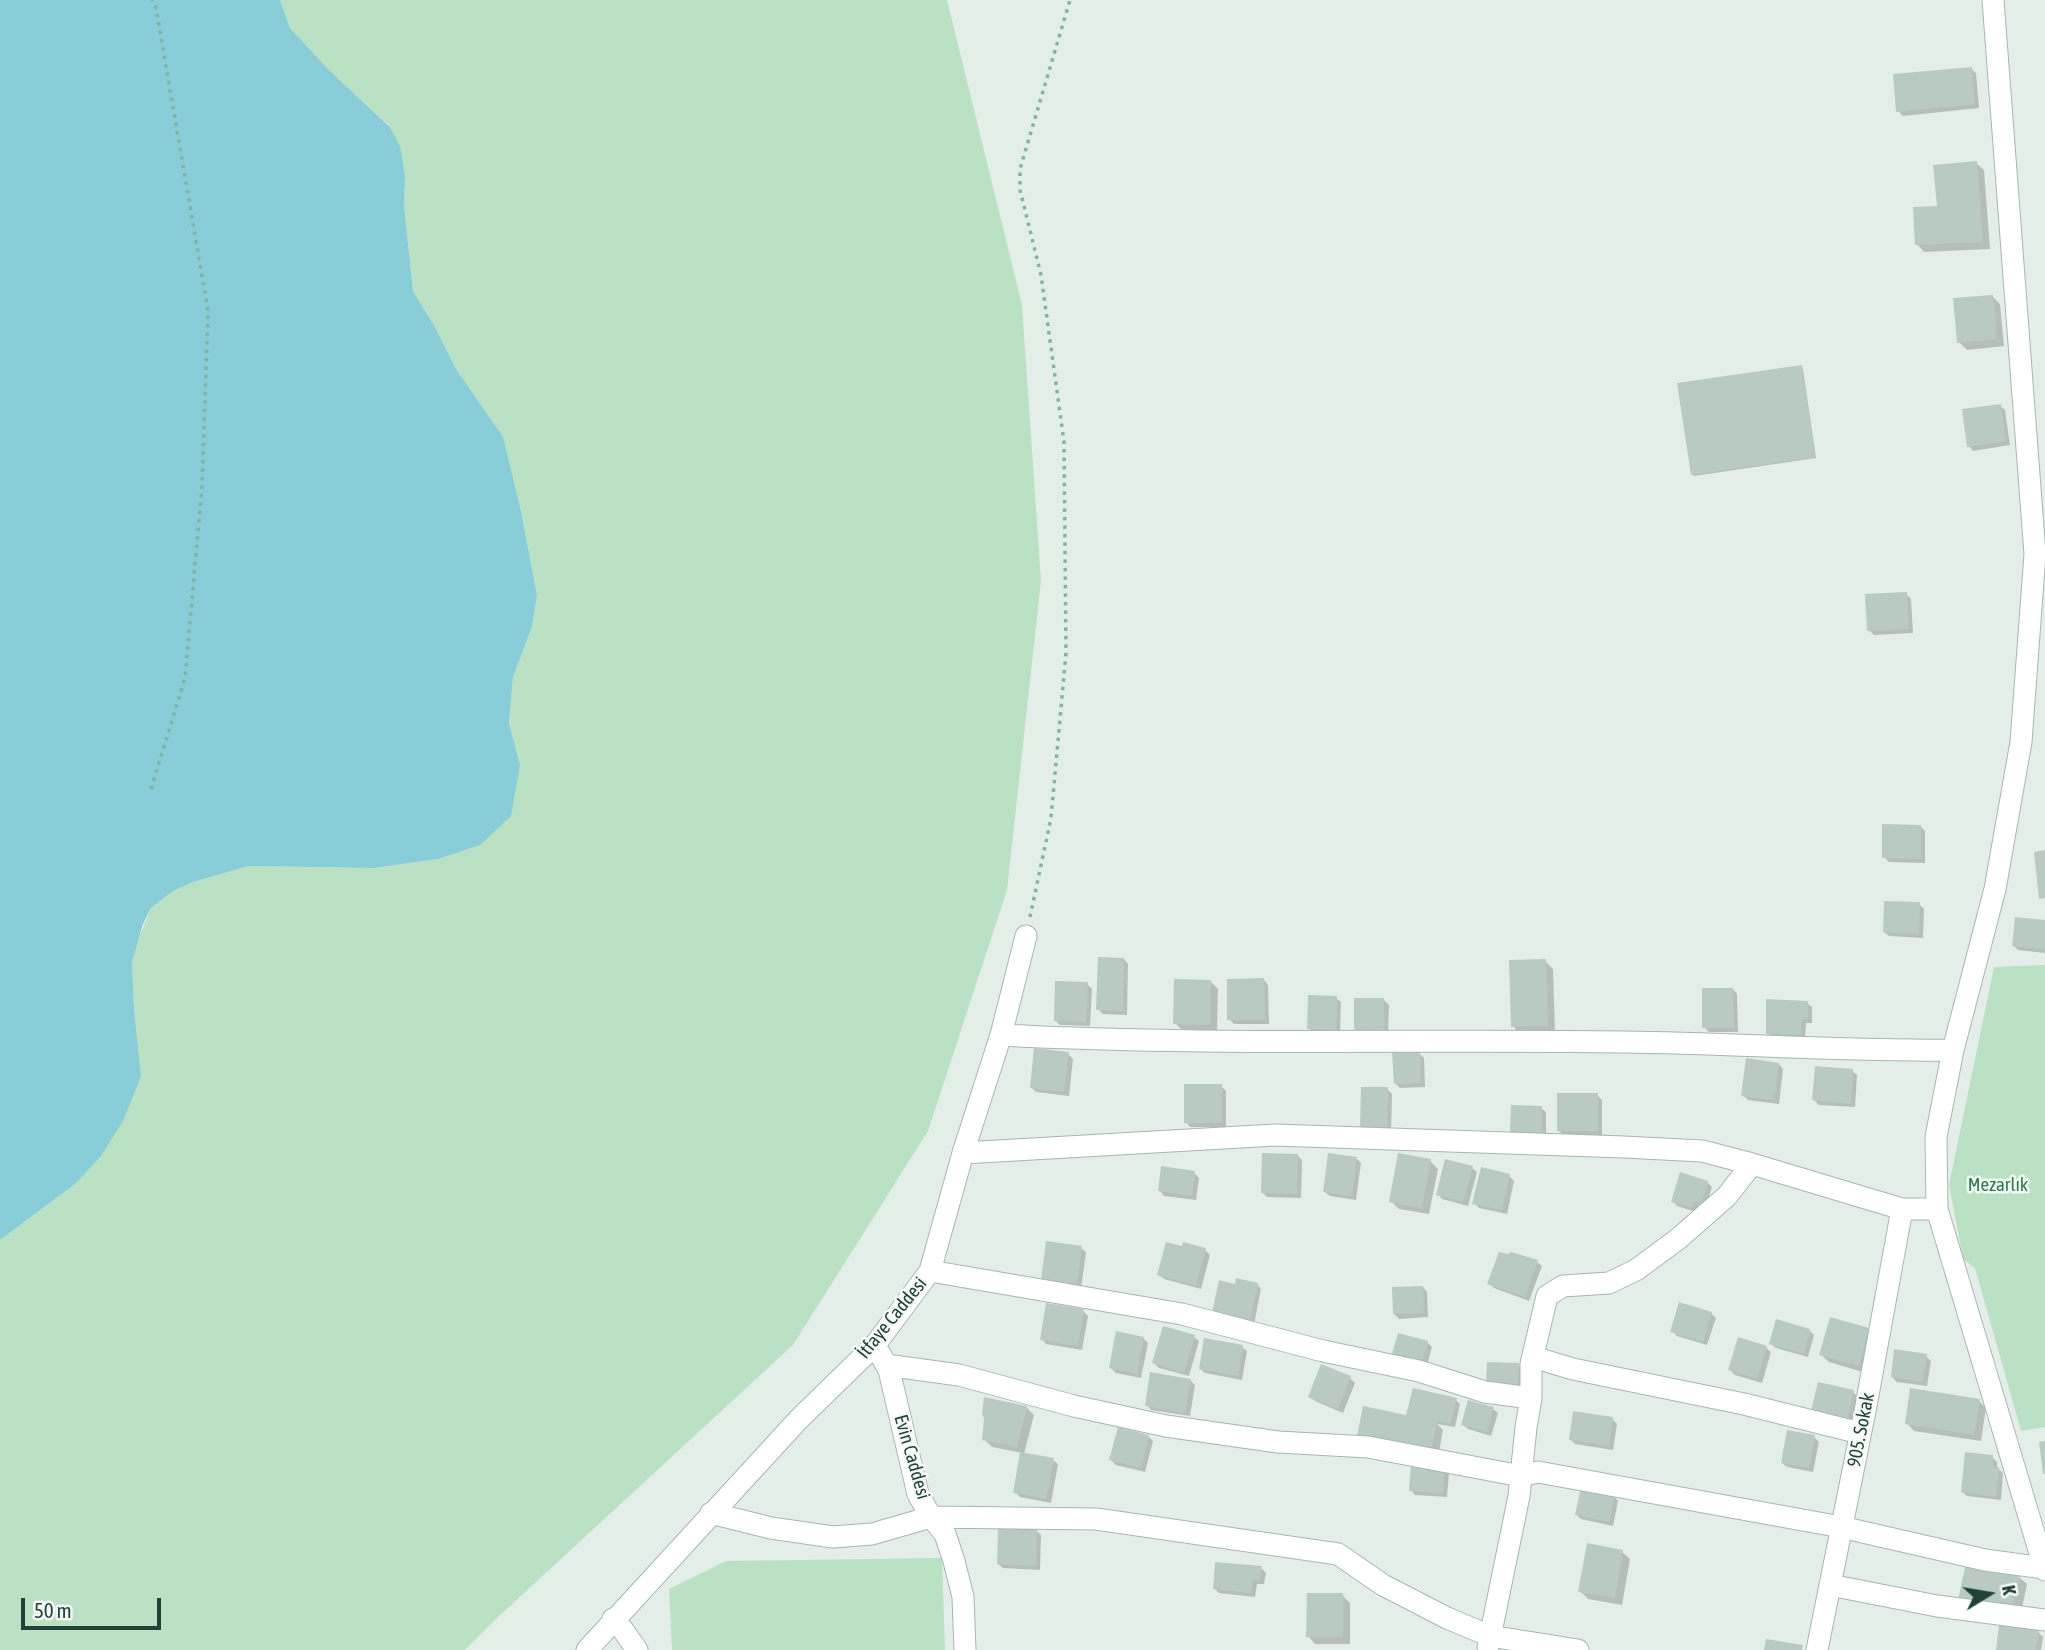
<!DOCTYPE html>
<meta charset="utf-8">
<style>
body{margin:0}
#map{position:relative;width:2045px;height:1650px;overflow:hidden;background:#e4eee9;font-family:"Asap Condensed",sans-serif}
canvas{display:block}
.north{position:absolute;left:1954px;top:1559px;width:70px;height:70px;-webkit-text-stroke:5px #f5faf7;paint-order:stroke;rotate:79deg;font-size:19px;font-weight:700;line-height:28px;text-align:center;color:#214238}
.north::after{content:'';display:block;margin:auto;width:24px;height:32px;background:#214238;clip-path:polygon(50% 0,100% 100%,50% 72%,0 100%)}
.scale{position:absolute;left:21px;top:1598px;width:140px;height:32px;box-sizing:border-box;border:4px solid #214238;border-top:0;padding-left:9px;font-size:21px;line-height:24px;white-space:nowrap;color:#214238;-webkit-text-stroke:5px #f5faf7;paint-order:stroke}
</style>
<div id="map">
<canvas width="2045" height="1650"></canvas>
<div class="north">K</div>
<div class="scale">50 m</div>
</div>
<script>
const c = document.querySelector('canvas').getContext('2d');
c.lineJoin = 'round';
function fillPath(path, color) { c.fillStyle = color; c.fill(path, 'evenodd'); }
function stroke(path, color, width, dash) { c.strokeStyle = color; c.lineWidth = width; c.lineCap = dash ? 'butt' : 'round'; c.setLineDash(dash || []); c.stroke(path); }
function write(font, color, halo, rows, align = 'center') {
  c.font = font + ' "Asap Condensed",sans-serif'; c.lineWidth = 5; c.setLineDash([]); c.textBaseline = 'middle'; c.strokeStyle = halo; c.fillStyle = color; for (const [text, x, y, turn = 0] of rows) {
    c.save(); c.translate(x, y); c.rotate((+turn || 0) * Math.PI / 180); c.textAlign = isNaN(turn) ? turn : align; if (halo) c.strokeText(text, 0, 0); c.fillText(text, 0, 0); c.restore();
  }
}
const green = new Path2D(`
 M280,0H947L1022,305L1041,581L1007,890L928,1131L793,1345L497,1618L465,1650H0V1240L75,1184L141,1076L134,1009L132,962L136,946L151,908L173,891L193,882L249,866L374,868L438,859L520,766L509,723L513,677L532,627L537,595L520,506L503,438L456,369L435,327L413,291L404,205L405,176L389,125L328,69L290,28Z
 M2045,965V1427L2021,1431L1975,1268L1963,1259L1949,1185L1994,967Z
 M942,1558L945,1650H672L669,1589L726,1561Z`);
const water = new Path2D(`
 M0,0H280L290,28L328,69L389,126L400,146L405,176L404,205L413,291L435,327L456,369L503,437L520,506L537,595L532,627L513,677L509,723L520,765L511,816L480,845L438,859L374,868L249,866L193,882L173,891L151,908L143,924L132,962L134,1009L141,1076L123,1121L101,1156L75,1184L0,1240Z`);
const shadow = new Path2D(`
 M1971,69L1976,73L1979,108L1903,116L1898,111Z
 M1976,163L1984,170L1990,249L1924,252L1917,244L1939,208Z
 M1992,296L2000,304L2004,346L1967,350L1959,342Z
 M1801,367L1803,369L1816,458L1694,476L1692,474Z
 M2000,406L2005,410L2010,445L1973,451L1969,446Z
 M1906,594L1911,599L1913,633L1874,635L1869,630Z
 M1920,826L1925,831V863L1889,862L1884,857Z
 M1919,904L1924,909L1923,938L1889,936L1884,932Z
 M2045,922V953L2018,950L2014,946Z
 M1124,959L1128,964L1127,1015L1103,1014L1098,1009Z
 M1545,961L1553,969L1555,1033L1520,1034L1513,1026Z
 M1264,980L1268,985L1269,1024H1234L1229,1019Z
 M1210,981L1218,989L1217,1032L1183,1031L1175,1023Z
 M1087,984L1092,989L1090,1026L1060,1025L1055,1020Z
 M1733,989L1737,994L1738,1032H1709L1704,1027Z
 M1336,998L1341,1002L1340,1034L1314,1033L1309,1028Z
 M1384,1000L1389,1005L1388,1034L1360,1033L1355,1029Z
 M1807,1003L1812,1007V1023H1806L1805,1039L1773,1038L1768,1033Z
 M1419,1053L1424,1058L1425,1087L1400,1088L1395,1083Z
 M1068,1054L1073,1059L1069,1096L1036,1092L1032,1088Z
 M1779,1064L1783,1069L1779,1104L1748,1100L1743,1095Z
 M1852,1071L1857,1075L1855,1107L1819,1105L1814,1100Z
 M1221,1086L1226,1091V1127H1190L1186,1122Z
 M1387,1089L1392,1094L1391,1134H1366Z
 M1597,1095L1602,1100V1135L1564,1136L1559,1131Z
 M1541,1108L1546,1112V1139L1512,1134Z
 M1297,1155L1302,1160L1301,1198L1267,1197L1262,1192Z
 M1356,1158L1361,1163L1356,1200L1330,1196L1325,1192Z
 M1430,1161L1438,1169L1429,1214L1399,1209L1391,1201Z
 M1472,1168L1477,1172L1468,1206L1442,1199L1438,1194Z
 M1194,1173L1199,1178L1196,1200L1164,1196L1160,1191Z
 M1509,1176L1514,1181L1507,1214L1479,1208L1474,1203Z
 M1707,1182L1712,1187L1706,1207L1699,1204L1696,1212L1677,1206L1673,1201Z
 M1081,1248L1086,1252L1081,1289L1047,1284Z
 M1205,1250L1210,1255L1201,1289L1164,1279L1159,1275Z
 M1537,1262L1542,1266L1529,1301L1494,1288L1489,1283Z
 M1257,1284L1261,1289L1254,1324L1214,1312L1236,1286Z
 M1423,1287L1427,1292L1428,1317L1399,1319L1394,1314Z
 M1083,1311L1088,1316L1082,1350L1046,1344L1042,1339Z
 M1711,1313L1716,1318L1707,1345L1677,1336L1672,1331Z
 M1868,1330L1876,1337L1866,1373L1829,1362L1821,1355Z
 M1810,1331L1814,1335L1808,1357L1776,1348L1771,1344Z
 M1399,1335L1427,1342L1432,1347L1426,1369Z
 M1194,1337L1199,1341L1189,1376L1159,1368L1154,1363Z
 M1143,1338L1148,1343L1141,1378L1116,1373L1111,1368Z
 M1242,1347L1247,1351L1242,1380L1205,1373L1200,1369Z
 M1766,1348L1771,1352L1762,1383L1735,1375L1730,1370Z
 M1926,1356L1931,1361L1927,1386L1897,1382L1892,1377Z
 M1518,1365L1523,1370L1522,1391L1493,1390Z
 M1350,1378L1355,1383L1343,1413L1315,1401L1310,1397Z
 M1190,1380L1195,1385L1190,1416L1151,1410L1147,1405Z
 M1853,1392L1858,1397L1851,1427L1816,1419Z
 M1456,1400L1460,1404L1455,1427L1437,1424L1443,1430L1438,1458L1407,1417Z
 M1979,1401L1986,1408L1981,1441L1914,1431L1907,1423Z
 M1026,1407L1034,1415L1024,1454L1053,1460L1058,1464L1051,1503L1020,1497L1015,1492L1022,1453L992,1447L984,1439Z
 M1493,1409L1498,1413L1491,1436L1468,1429L1463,1425Z
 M1612,1419L1617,1424L1613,1450L1575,1444L1570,1439Z
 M1148,1436L1153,1441L1145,1472L1116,1465L1111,1460Z
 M1814,1437L1819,1442L1813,1472L1787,1467L1782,1463Z
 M1992,1457L1997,1462V1468L2003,1473L2001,1500L1967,1496L1962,1492Z
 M1445,1468L1449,1473L1447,1497L1415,1495L1411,1490Z
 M1614,1496L1618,1501L1613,1526L1581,1519L1576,1514Z
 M1037,1531L1041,1535L1040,1570L1003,1568L998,1564Z
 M1622,1552L1630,1559L1622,1605L1588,1599L1580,1591Z
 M1967,1566L2019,1577L2027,1584L2020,1618Z
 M1261,1568L1266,1573L1264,1584H1257L1255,1597L1219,1593L1214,1588Z
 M1342,1595L1350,1603V1644H1315L1308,1636Z
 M2038,1632L2043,1637L2041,1650H1997Z`);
const building = new Path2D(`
 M1972,67L1975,104L1896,112L1893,74Z
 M1977,161L1983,242L1915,245L1913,207L1937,206L1933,165Z
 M1993,295L1997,339L1957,343L1953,298Z
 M1802,365L1815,457L1691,475L1677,383Z
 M2001,404L2006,441L1967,447L1962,409Z
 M1907,592L1909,629L1867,631L1865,594Z
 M1882,824L1921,825V859L1882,858Z
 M2045,850V898L2039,899L2034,852Z
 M1884,901L1920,902L1919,934L1883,932Z
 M2015,917L2045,920V949L2012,946Z
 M1098,957L1124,958L1123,1011L1096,1010Z
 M1546,959L1548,1026L1511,1027L1509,960Z
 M1264,978L1265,1020H1227V979Z
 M1174,979L1211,980L1210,1025L1173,1024Z
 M1055,981L1088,982L1086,1022L1054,1021Z
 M1702,988H1733L1734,1028H1702Z
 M1308,995L1337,996L1336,1030L1307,1029Z
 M1354,998H1384V1030L1354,1029Z
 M1766,999L1808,1001V1019H1802L1801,1035L1766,1034Z
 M1034,1048L1069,1052L1064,1092L1030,1088Z
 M1420,1051L1421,1083L1394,1084L1392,1052Z
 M1746,1058L1779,1063L1774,1100L1741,1096Z
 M1815,1066L1853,1069L1851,1104L1812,1100Z
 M1184,1084H1222V1123H1184Z
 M1361,1087H1388L1387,1130H1360Z
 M1557,1093H1598V1131H1557Z
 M1511,1105L1542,1106V1135L1510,1134Z
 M1262,1153L1298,1154L1297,1194L1261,1193Z
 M1328,1153L1357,1157L1352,1196L1323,1192Z
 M1398,1153L1431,1159L1422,1208L1389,1202Z
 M1445,1159L1473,1166L1463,1202L1436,1195Z
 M1161,1166L1195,1171L1192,1196L1158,1191Z
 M1481,1167L1510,1174L1502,1210L1472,1204Z
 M1680,1172L1708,1181L1701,1203L1694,1201L1692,1208L1671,1202Z
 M1046,1241L1082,1246L1077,1285L1041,1280Z
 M1166,1242L1182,1246L1183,1242L1206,1248L1196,1286L1157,1275Z
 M1499,1252L1508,1254L1511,1252L1538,1260L1525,1297L1487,1284Z
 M1236,1278L1258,1283L1250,1320L1212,1313L1219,1280L1235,1284Z
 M1423,1286L1424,1313L1393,1314L1392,1287Z
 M1679,1302L1712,1312L1703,1342L1670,1332Z
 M1046,1303L1084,1309L1078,1346L1040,1340Z
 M1830,1317L1869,1328L1859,1366L1819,1355Z
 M1776,1319L1810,1329L1804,1354L1769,1344Z
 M1163,1326L1195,1335L1184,1373L1152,1363Z
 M1116,1331L1144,1337L1137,1374L1109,1368Z
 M1398,1333L1428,1341L1421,1365L1391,1357Z
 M1738,1337L1767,1346L1757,1379L1728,1370Z
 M1204,1338L1243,1345L1238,1376L1199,1369Z
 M1894,1349L1927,1354L1923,1382L1891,1377Z
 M1487,1362L1519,1363L1518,1387L1486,1385Z
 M1321,1364L1351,1376L1338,1409L1308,1397Z
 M1150,1372L1191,1379L1185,1413L1145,1406Z
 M1818,1382L1854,1390L1846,1424L1810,1415Z
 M1413,1388L1457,1398L1450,1424L1437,1421L1431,1451L1357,1436L1363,1406L1406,1415Z
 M1910,1388L1980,1399L1974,1435L1905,1424Z
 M984,1397L1027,1406L1017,1447L982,1440L984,1418L982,1414Z
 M1468,1400L1494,1407L1487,1432L1461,1425Z
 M1573,1411L1613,1417L1609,1446L1569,1440Z
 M1118,1427L1149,1435L1141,1468L1109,1460Z
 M1787,1430L1815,1435L1809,1468L1781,1463Z
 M2045,1441V1474H2043L2039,1442Z
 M1020,1452L1054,1458L1046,1499L1013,1493Z
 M1965,1452L1993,1455V1467H1999L1996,1497L1961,1492Z
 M1411,1463L1445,1466L1443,1493L1409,1491Z
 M1581,1487L1615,1495L1609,1522L1575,1515Z
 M998,1527L1037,1529L1036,1566L997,1564Z
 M1587,1543L1623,1550L1615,1598L1578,1592Z
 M1215,1562L1262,1566L1260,1580H1253L1251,1593L1213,1589Z
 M1966,1563L2020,1575L2012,1611L1958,1600Z
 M1307,1593H1343V1637H1306Z
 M1999,1625L2039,1630L2036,1650H1996Z
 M1766,1639L1803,1645L1802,1650H1764Z`);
const path = new Path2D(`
 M151,789L185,678L202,487L208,311L156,8L152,0
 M1030,917L1051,818L1066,653L1064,442L1041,275L1020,190V169L1070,0`);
const minor = new Path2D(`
 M1993,0L2035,554L2021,742L1995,889L1953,1050L1936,1137L1937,1209L2045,1570
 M1001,1035C1209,1046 1417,1039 1625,1042C1735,1043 1844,1052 1953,1050
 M963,1153L1275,1135L1624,1147L1702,1151L1752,1164L1902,1209H1937
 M930,1271L1182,1314L1323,1351L1419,1371L1485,1392L1531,1398
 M880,1354L889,1370L918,1494L931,1517L945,1534L954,1561L963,1597L965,1650
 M1533,1357L1573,1369L1744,1404L1860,1433
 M886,1365L959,1375L1074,1406L1166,1426L1278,1442L1368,1447L1521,1476L1538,1472L1841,1527L1985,1560L2044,1568
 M711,1513L771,1528L833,1537L872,1534L931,1517L1096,1519L1338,1554L1383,1585L1447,1618L1490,1636L1578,1650
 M1830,1585L1937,1606L2045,1620
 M613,1619L623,1630L637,1650
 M1488,1647L1519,1496L1526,1427L1531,1398V1364L1547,1296L1563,1286L1609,1283L1636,1270L1678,1239L1727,1196L1752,1164
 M587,1650L799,1419L875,1345L930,1271L963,1153L1001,1035L1026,936
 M1817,1650L1866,1406L1902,1209`);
const parkNames = [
 ["Mezarlık",1998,1185]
];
const streetNames = [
 ["İtfaye Caddesi",892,1318,-51],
 ["905. Sokak",1861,1430,-79],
 ["Evin Caddesi",912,1457,74]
];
fillPath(green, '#bbe1c5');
fillPath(water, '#88cdd7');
fillPath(shadow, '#0003');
fillPath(building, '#b9cac2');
stroke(minor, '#a6b7b0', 23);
stroke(path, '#82b4a3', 3.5, [3.5, 5]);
stroke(minor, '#fff', 21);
write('19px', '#287c47', '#f5faf7', parkNames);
write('19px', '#214238', '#f5faf7', streetNames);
</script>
